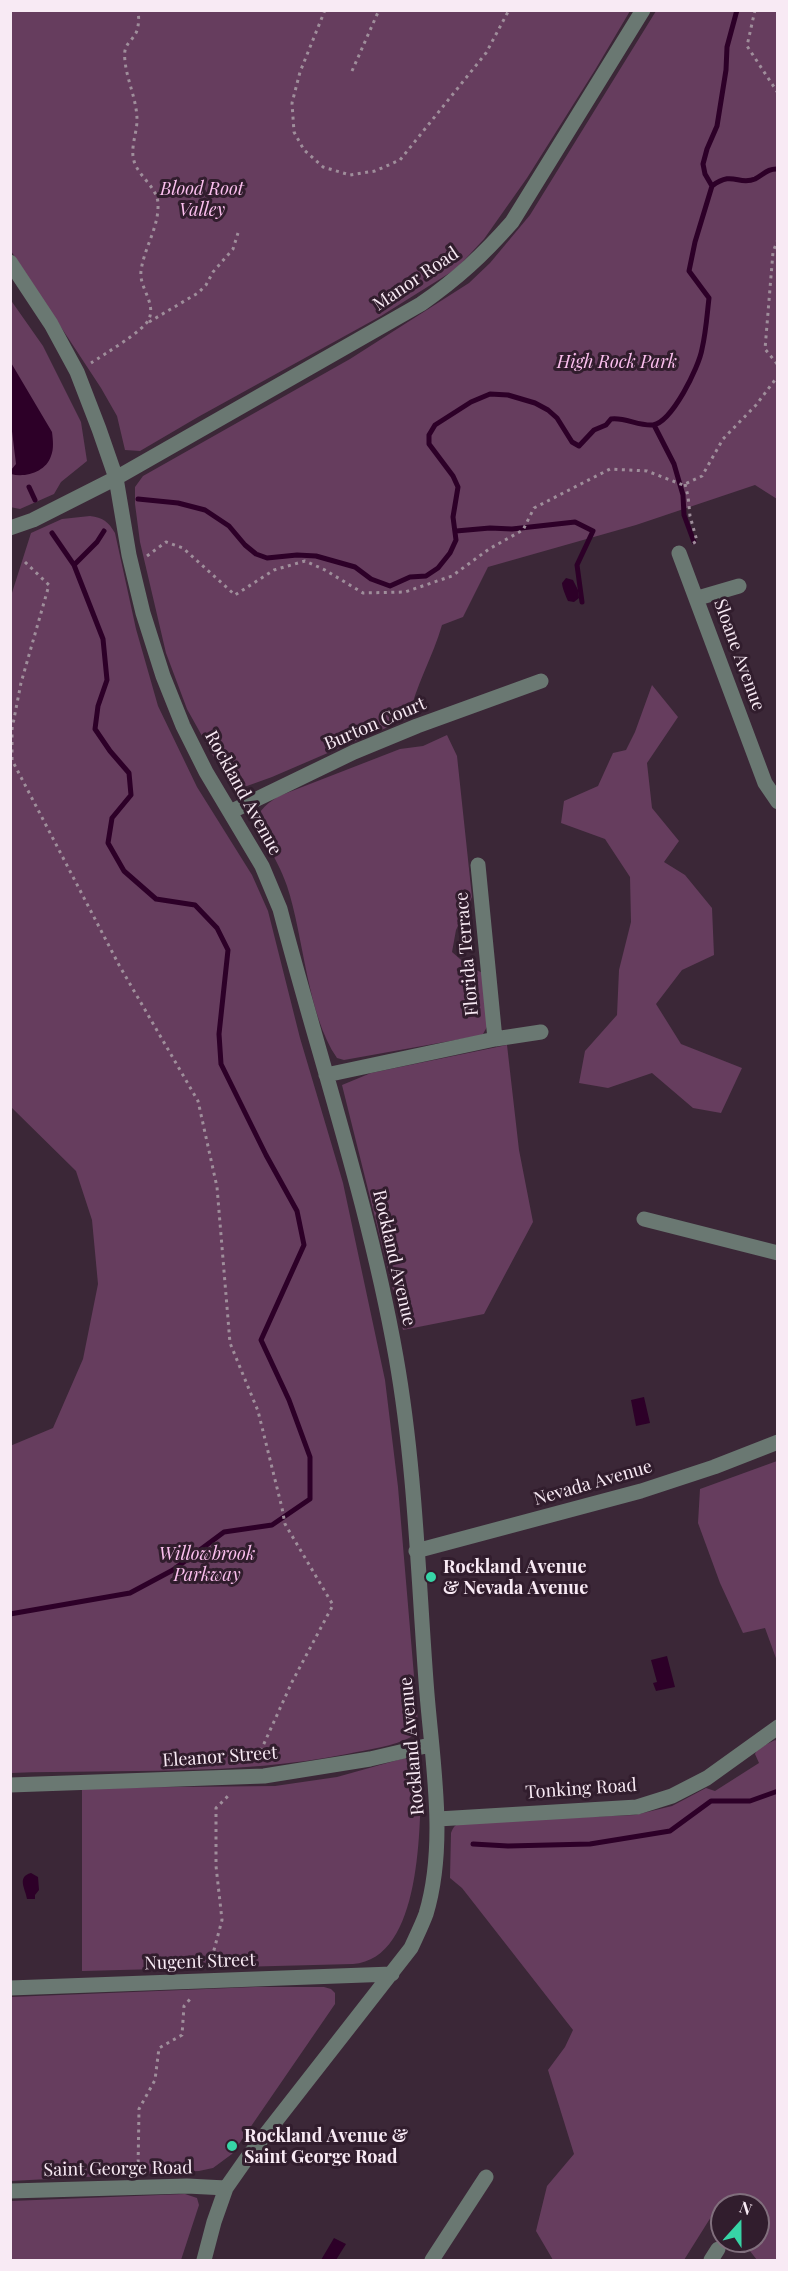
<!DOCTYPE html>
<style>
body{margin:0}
#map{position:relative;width:788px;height:2271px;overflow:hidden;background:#3b2737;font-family:"Playfair Display",serif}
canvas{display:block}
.frame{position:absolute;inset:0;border:12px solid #f8eaf4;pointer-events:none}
.north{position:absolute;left:710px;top:2193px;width:60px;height:60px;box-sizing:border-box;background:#311d2d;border:2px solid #816f7d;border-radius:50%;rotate:21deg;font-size:16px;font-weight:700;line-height:24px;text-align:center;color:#f8eaf4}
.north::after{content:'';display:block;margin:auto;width:21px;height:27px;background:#37d4a6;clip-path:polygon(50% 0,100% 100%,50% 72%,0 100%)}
</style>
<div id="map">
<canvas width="788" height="2271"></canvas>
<div class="frame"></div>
<div class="north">N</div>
</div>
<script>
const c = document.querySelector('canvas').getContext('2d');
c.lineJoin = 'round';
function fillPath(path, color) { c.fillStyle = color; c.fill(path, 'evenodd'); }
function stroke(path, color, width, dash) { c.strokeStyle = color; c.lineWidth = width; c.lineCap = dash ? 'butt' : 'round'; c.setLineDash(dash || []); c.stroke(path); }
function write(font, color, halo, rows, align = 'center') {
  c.font = font + ' "Playfair Display",serif'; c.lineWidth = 6; c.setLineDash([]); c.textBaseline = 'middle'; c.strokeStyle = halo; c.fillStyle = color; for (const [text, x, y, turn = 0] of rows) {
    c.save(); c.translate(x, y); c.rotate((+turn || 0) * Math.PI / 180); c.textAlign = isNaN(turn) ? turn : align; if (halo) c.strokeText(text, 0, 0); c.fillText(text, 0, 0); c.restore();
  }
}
const green = new Path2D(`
 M10,11H630L595,70L527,178L484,239L456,269L381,316L198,417L140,451L125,450L117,416L101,388L11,251Z
 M656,11H777V499L755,485L636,525L488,567L463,617L442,625C433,657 415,686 409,718L272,777L247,786L234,785L226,779L187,709L166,653L140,542L135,504V487L143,476L350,359L469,283L490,263L530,215Z
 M10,299L43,346L81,422L87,461L61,482L54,494L20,509L10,507Z
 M90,516C103,518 108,521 115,533L136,629L158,706L197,787L252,875L268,911L300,1038L343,1183L385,1380L398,1487L418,1723L413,1736C393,1747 369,1749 347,1754C237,1776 122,1769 11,1773L10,1446L53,1428L83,1359L98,1284L92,1220L76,1171L10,1106L11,596L31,533L62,519Z
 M652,685L678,717L647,763L652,808L679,841L664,862L685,875L712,908L714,955L682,970L656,1004L681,1044L742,1068L721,1113L693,1108L652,1073L608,1088L579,1083L585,1051L617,1015L619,970L631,922L630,877L605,839L561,823L564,801L598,786L613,753L626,750L635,732Z
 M447,735L457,756L472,897L456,930L452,952L468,966L485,974L488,1025L483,1034L478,1036L344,1060L337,1058C307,1014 304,937 287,886C282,871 274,857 267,844C265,839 259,833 258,828C254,812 268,803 279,796L400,749L423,746Z
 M507,1045L519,1150L533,1222L484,1314L403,1330L342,1085L371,1073Z
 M777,1461H778L777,1661L765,1628L743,1633L720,1583L698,1523L700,1489Z
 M775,1740L777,1741V2260H757L742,2241H758V2205H722V2216L716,2209L684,2260H553L536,2231L547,2186L574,2154L548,2070L565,2047L573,2030L462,1888L450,1878L451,1833C454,1825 457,1823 465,1822L635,1815L672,1806L706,1788L715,1791L759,1763L755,1754L757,1749Z
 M405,1758L416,1763L421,1773C420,1823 423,1959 353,1964L82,1971V1788L275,1786L337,1777Z
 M255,1987H324L331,1989L335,1993V2004L232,2154L213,2168L199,2171L11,2181V1997Z
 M185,2194L197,2198L199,2205L181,2260H11V2201Z`);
const water = new Path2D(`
 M10,361L52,432C53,440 54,449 51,456C46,472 25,478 11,474V470L16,464L10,415Z
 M566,578L573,580L578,590L579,598L574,602L568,601C566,597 562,587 562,583Z
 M644,1397L650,1423L636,1426L631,1400Z
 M667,1656L675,1687L656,1691L653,1683L657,1682L651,1660Z
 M31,1873L38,1877L39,1890L35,1895V1899H27C26,1890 16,1877 31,1873Z
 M334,2238L346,2244L336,2260H321Z`);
const stream = new Path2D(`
 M712,186L705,174L703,164L707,149L717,126L726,70L727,47L737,10
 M654,425L674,464L683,495L684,515L694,542
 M29,487L35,500
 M138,499L178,503L205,510L229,526L245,545L256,554L267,558L297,555L316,556L355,567L371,579L390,586L410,577L426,576L438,568L450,553L456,540L453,517L458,487L453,476L429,444V435L435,425L471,402L490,394L508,395L535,403L548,410L557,418L572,442L579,446L594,430L606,425L611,419C625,417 638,426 653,425C672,422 699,367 702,349C706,332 707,315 709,298L689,271L695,242L712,186C733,170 738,186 755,179C763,175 768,168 778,169
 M456,531L490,528L512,529L575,522L593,531L577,565L582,602
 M74,565L97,542L104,531
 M10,1614L130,1593L173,1570L224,1532L272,1525L310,1499V1457L289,1400L261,1340L304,1245L297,1211L266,1155L221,1064L219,1034L228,950L217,928L195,905L156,899L124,871L108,843L112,818L131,795L129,773L110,751L95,729L98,706L107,680L103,639L74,565L52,533
 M473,1844L508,1846L590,1844L670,1831L711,1801H750L778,1791`);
const path = new Path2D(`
 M325,10L300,72L292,103L294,132L304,150L323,167L350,175L375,171L400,160L486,53L509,10
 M755,10L747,46L778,93
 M352,71L379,10
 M778,239L773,252L765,349L778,365
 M149,322L198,293L206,285L213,272L233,249L238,233
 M91,363C103,355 145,330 149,319C156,302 139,288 141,271C144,248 159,227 158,204C158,188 138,176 134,161C130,148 137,133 137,120C137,100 127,81 125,61C123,44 129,45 136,33C139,26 139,18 138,10
 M685,484L688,496L690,516L697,541L692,544
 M147,556L166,542L183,548L235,595L274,570L305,561L325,570L363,593L405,592L452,576L489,549L523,530L534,508L610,469L647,471L683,485L702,476L723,439L756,405L778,376
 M25,562L49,585L21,683L12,729V760L119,965L198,1101L217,1187L230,1343L258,1411L282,1508L285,1524L333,1605L292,1682L257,1759
 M210,1965L222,1920L216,1866V1808L230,1794
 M138,2170L139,2109L155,2080L159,2048L182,2035L184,2006L192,1997`);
const minor = new Path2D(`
 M10,262L51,324L77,372L99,429L116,478L129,555L143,613L163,676L183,726L206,772L262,866L280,909C319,1058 369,1205 396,1357C415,1464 418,1573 426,1681C431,1755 448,1841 426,1914C422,1925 416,1937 411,1948L247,2158L226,2188L214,2222L204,2260
 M10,528L33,520L116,478L421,304C457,279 483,255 512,222L643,10
 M679,553L765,783L778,802
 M698,598L739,586
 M230,812L354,752L417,726L541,681
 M478,865L495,1039
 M326,1075L495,1039L541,1032
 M644,1219L778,1253
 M416,1551L641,1491L714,1467L778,1442
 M10,1785L264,1776L370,1759L430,1745
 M438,1819L637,1807L672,1796L707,1778L778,1727
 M10,1988L392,1974
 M10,2191L187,2186L226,2188
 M432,2260L486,2177
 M711,2260L718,2249`);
const markers = [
 [431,1577,6,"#37d4a6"],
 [232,2146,6,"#37d4a6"]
];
const parkNames = [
 ["Blood Root",202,189],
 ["Valley",202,210],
 ["High Rock Park",617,362],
 ["Willowbrook",207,1554],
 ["Parkway",207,1575]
];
const streetNames = [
 ["Manor Road",416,279,-34],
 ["Sloane Avenue",739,655,70],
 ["Burton Court",375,724,-23],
 ["Rockland Avenue",243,793,61],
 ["Florida Terrace",467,954,-95],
 ["Rockland Avenue",394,1258,77],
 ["Nevada Avenue",593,1483,-16],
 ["Rockland Avenue",412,1746,-95],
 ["Eleanor Street",220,1757,-4],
 ["Tonking Road",581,1789,-4],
 ["Nugent Street",200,1962,-2],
 ["Saint George Road",118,2169,-1]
];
const poiNames = [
 ["Rockland Avenue",443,1567],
 ["& Nevada Avenue",443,1588],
 ["Rockland Avenue &",244,2136],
 ["Saint George Road",244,2157]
];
fillPath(green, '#663d5e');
fillPath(water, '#2d0028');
stroke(stream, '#2d0028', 5);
stroke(path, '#9f8e9b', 3, [3, 4.5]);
stroke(minor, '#6a7872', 15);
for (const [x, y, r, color] of markers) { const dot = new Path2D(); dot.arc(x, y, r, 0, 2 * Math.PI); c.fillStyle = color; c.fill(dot); stroke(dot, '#311d2d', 2); }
write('italic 18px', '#fbbfee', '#311d2d', parkNames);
write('18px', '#f8eaf4', '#311d2d', streetNames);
write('bold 18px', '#f8eaf4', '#311d2d', poiNames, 'left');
</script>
